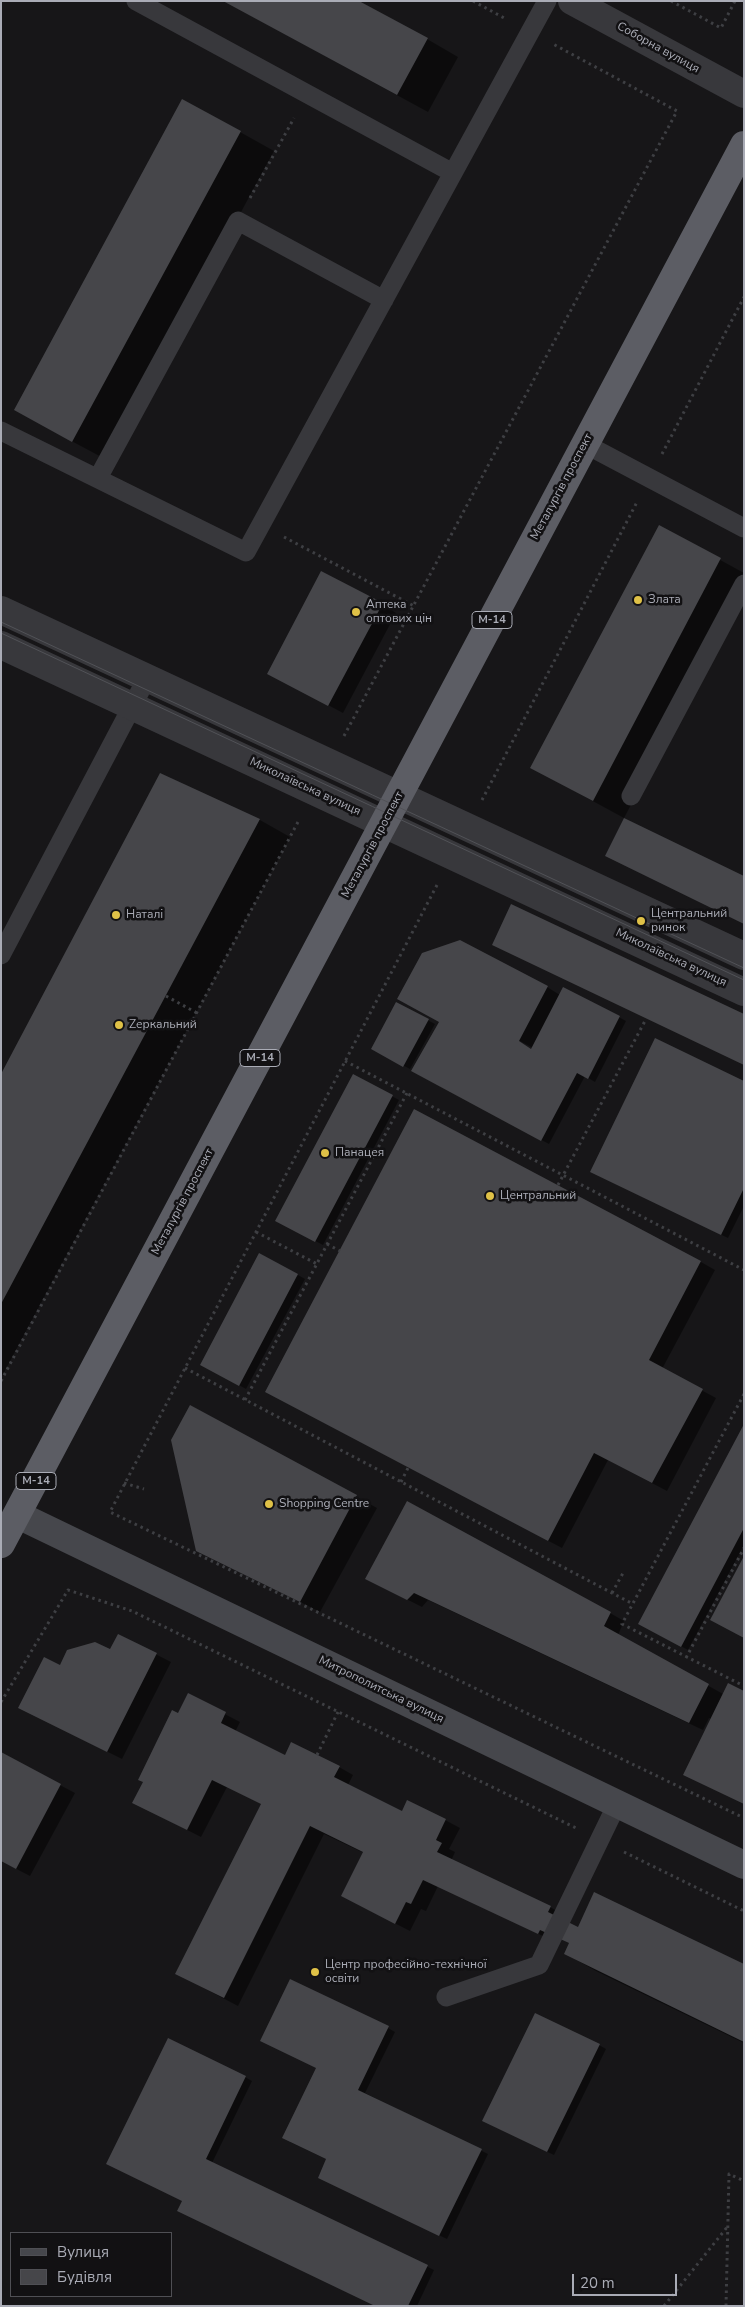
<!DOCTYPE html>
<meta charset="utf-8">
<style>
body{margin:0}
#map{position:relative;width:745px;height:2307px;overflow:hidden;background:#171618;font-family:"Nunito Sans",sans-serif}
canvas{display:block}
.frame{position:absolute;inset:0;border:2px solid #aaacb6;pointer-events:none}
.legend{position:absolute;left:10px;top:2232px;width:162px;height:65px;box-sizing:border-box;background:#121113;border:1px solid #4f4f54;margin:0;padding:6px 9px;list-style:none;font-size:15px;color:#aaacb6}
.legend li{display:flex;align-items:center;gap:10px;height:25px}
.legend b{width:25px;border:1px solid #4f4f54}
.scale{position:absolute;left:572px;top:2274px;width:105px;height:22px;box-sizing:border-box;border:2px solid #aaacb6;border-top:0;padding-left:6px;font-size:15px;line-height:18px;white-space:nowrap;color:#aaacb6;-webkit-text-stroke:4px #121113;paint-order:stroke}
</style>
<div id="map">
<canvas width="745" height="2307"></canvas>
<div class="frame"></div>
<ul class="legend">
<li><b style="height:6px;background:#46474c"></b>Вулиця</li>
<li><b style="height:14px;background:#46464a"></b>Будівля</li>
</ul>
<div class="scale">20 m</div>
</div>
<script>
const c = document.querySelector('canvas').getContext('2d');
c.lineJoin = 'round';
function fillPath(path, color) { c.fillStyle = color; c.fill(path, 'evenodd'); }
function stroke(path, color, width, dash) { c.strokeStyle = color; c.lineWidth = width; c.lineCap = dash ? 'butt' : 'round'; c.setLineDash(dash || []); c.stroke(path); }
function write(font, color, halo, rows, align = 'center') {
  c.font = font + ' "Nunito Sans",sans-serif'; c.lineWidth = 5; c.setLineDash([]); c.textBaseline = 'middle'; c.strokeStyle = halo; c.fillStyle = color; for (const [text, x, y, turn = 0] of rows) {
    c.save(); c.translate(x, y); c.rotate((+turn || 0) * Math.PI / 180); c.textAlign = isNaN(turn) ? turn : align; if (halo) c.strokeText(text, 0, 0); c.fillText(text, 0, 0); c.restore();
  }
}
const shadow = new Path2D(`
 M224,1L427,39L458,57L428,112Z
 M240,132L274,151L107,460L49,429Z
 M660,527L744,573V591L624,818L532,768Z
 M382,604L396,613L343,713L283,681Z
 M161,774L260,820L290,837L1,1378V1077Z
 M547,987L560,995L564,988L626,1021L595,1082L585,1076L549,1144L419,1075L440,1021ZM505,1033L533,1048L532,1051Z
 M397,1004L435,1024L410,1069L372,1049Z
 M354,1076L399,1100L323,1245L277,1221Z
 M744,1082V1206L728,1238L599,1176Z
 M701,1262L715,1270L662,1369L716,1398L667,1491L608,1460L562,1548L281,1400Z
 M298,1275L305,1279L246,1389L201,1364Z
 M191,1406L377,1508L320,1612L197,1550Z
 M744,1427V1545L688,1650L647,1628Z
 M367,1579L610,1613L624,1621L618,1635L723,1694L711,1719L709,1718L703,1730L428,1600L422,1607Z
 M118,1635L171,1662L122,1759L34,1715L60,1666L110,1651Z
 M188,1695L240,1722L235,1732L285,1757L339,1767L353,1775L348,1785L402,1812L445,1820L460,1828L449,1849L455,1852L451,1861L550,1907L557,1911L554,1917L578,1928L744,1966V2043L596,1971L566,1954L571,1944L547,1933L545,1937L438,1886L426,1911L421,1909L410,1931L357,1904L364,1853L324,1834L238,2006L177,1974L262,1804L227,1787L201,1837L148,1810L178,1715Z
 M1,1754L75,1793L30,1876L1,1861Z
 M388,2028L395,2032L365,2093L488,2154L447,2239L326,2181L328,2160L290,2142Z
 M599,2045L606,2049L554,2155L491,2125Z
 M245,2077L252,2081L212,2163L434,2270L417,2306H376L179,2210Z`);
const building = new Path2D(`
 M223,1H359L428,38L397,95Z
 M182,99L241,131L72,442L14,410Z
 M659,525L721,558L593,801L530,768Z
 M321,571L383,603L328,706L267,674Z
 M160,773L260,819L1,1304V1074Z
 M624,818L744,876V924L605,856Z
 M511,904L744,1014V1065L492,945Z
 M460,940L548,986L519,1041L531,1049L563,987L620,1016L588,1079L577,1073L541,1141L411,1071L439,1022L397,999L422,953Z
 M396,1002L429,1019L403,1067L371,1049Z
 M655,1038L744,1081V1188L721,1235L590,1172Z
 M353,1074L393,1095L315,1242L275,1221Z
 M414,1109L701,1261L649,1360L703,1389L652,1483L594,1453L548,1541L265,1392Z
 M259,1253L298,1274L239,1386L200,1365Z
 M190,1405L357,1495L300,1602L196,1551L171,1440Z
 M744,1424V1528L681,1647L638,1624Z
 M407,1501L611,1612L604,1626L709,1684L689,1723L414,1593L407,1600L365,1579Z
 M744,1556V1638L710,1620Z
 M118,1634L157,1653L107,1752L18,1708L44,1657L60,1665L67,1650L95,1642L110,1649Z
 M728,1683L744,1691V1804L683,1775Z
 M188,1693L226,1712L221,1723L285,1755L291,1742L340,1766L334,1777L402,1811L407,1800L446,1819L436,1840L442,1843L437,1852L551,1906L548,1912L578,1927L594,1892L744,1964V2042L564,1954L569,1943L540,1930L538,1934L423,1880L411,1904L406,1902L395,1924L341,1896L363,1852L310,1826L224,1998L175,1974L261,1804L212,1780L187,1830L132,1803L143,1782L138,1780L172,1710L178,1713Z
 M1,1752L61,1784L16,1869L1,1861Z
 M290,1979L389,2026L358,2090L482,2149L439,2236L318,2178L326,2159L282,2138L316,2068L260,2041Z
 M535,2013L600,2044L547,2152L482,2121Z
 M168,2038L246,2076L206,2159L428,2265L408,2306H375L177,2211L182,2201L106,2164Z`);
const path = new Path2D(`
 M473,1L506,19
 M671,1L721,28L735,1
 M250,198L294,118
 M662,454L744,297
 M284,537L414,606
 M344,736L677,111L553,44
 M482,800L637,502
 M437,885L110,1512L744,1818
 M166,996L197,1013
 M345,1061L744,1270
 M558,1185L646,1019
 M256,1232L317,1264
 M327,1244L340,1251
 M185,1368L633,1604
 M1,1381L299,820
 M744,1394L622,1624L744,1686
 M245,1400L407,1093
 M401,1482L408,1468
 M124,1483L144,1489
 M612,1593L623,1573
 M686,1658L744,1548
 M1,1702L68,1590L132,1611L576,1828
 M317,1755L338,1712
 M624,1852L744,1911
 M664,2306L728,2226
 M726,2306L729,2174L744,2181`);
const service = new Path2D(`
 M136,1L453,173
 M1,431L246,552L547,1
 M585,444L744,528
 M98,478L238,221L384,300
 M631,796L744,584
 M1,955L147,678
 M446,1997L539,1965L617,1804`);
const minor = new Path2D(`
 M572,1L744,94
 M1,610L744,956
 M1,645L744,992`);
const secondary = new Path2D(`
 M18,1515L744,1865`);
const trunk = new Path2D(`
 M1,1544L744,145`);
const tram = new Path2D(`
 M1,622L744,968
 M1,633L744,980`);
const markers = [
 [638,600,5,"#dfc147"],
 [356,612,5,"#dfc147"],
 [116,915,5,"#dfc147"],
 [641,921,5,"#dfc147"],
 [119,1025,5,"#dfc147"],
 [325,1153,5,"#dfc147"],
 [490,1196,5,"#dfc147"],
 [269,1504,5,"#dfc147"],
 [315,1972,5,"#dfc147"]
];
const shields = [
 [492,620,40],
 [260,1058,40],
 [36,1481,40]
];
const shieldNames = [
 ["М-14",492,620],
 ["М-14",260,1058],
 ["М-14",36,1481]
];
const streetNames = [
 ["Соборна вулиця",658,48,29],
 ["Металургів проспект",562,487,-62],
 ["Миколаївська вулиця",305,787,25],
 ["Металургів проспект",373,845,-62],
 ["Миколаївська вулиця",671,958,25],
 ["Металургів проспект",183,1202,-62],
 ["Митрополитська вулиця",381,1690,26]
];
const poiNames = [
 ["Злата",648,600],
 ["Аптека",366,605],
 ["оптових цін",366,619],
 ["Центральний",651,914],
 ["ринок",651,928],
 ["Наталі",126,915],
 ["Zеркальний",129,1025],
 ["Панацея",335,1153],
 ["Центральний",500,1196],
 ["Shopping Centre",279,1504],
 ["Центр професійно-технічної",325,1965],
 ["освіти",325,1979]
];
fillPath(shadow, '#0007');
fillPath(building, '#46464a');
stroke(path, '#3e3f43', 3, [2.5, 4]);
stroke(service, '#38383c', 19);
stroke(minor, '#38383c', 28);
stroke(secondary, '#46474c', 28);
stroke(trunk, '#5c5d64', 28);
stroke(tram, '#515257', 1);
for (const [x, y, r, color] of markers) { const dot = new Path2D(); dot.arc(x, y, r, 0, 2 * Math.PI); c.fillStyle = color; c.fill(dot); stroke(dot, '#121113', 2); }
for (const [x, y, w] of shields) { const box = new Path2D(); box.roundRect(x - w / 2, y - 8.5, w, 17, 4); c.fillStyle = '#121113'; c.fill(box); stroke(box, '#aaacb6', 1); }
write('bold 11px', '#aaacb6', null, shieldNames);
write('12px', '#aaacb6', '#121113', streetNames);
write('12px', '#aaacb6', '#121113', poiNames, 'left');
</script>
